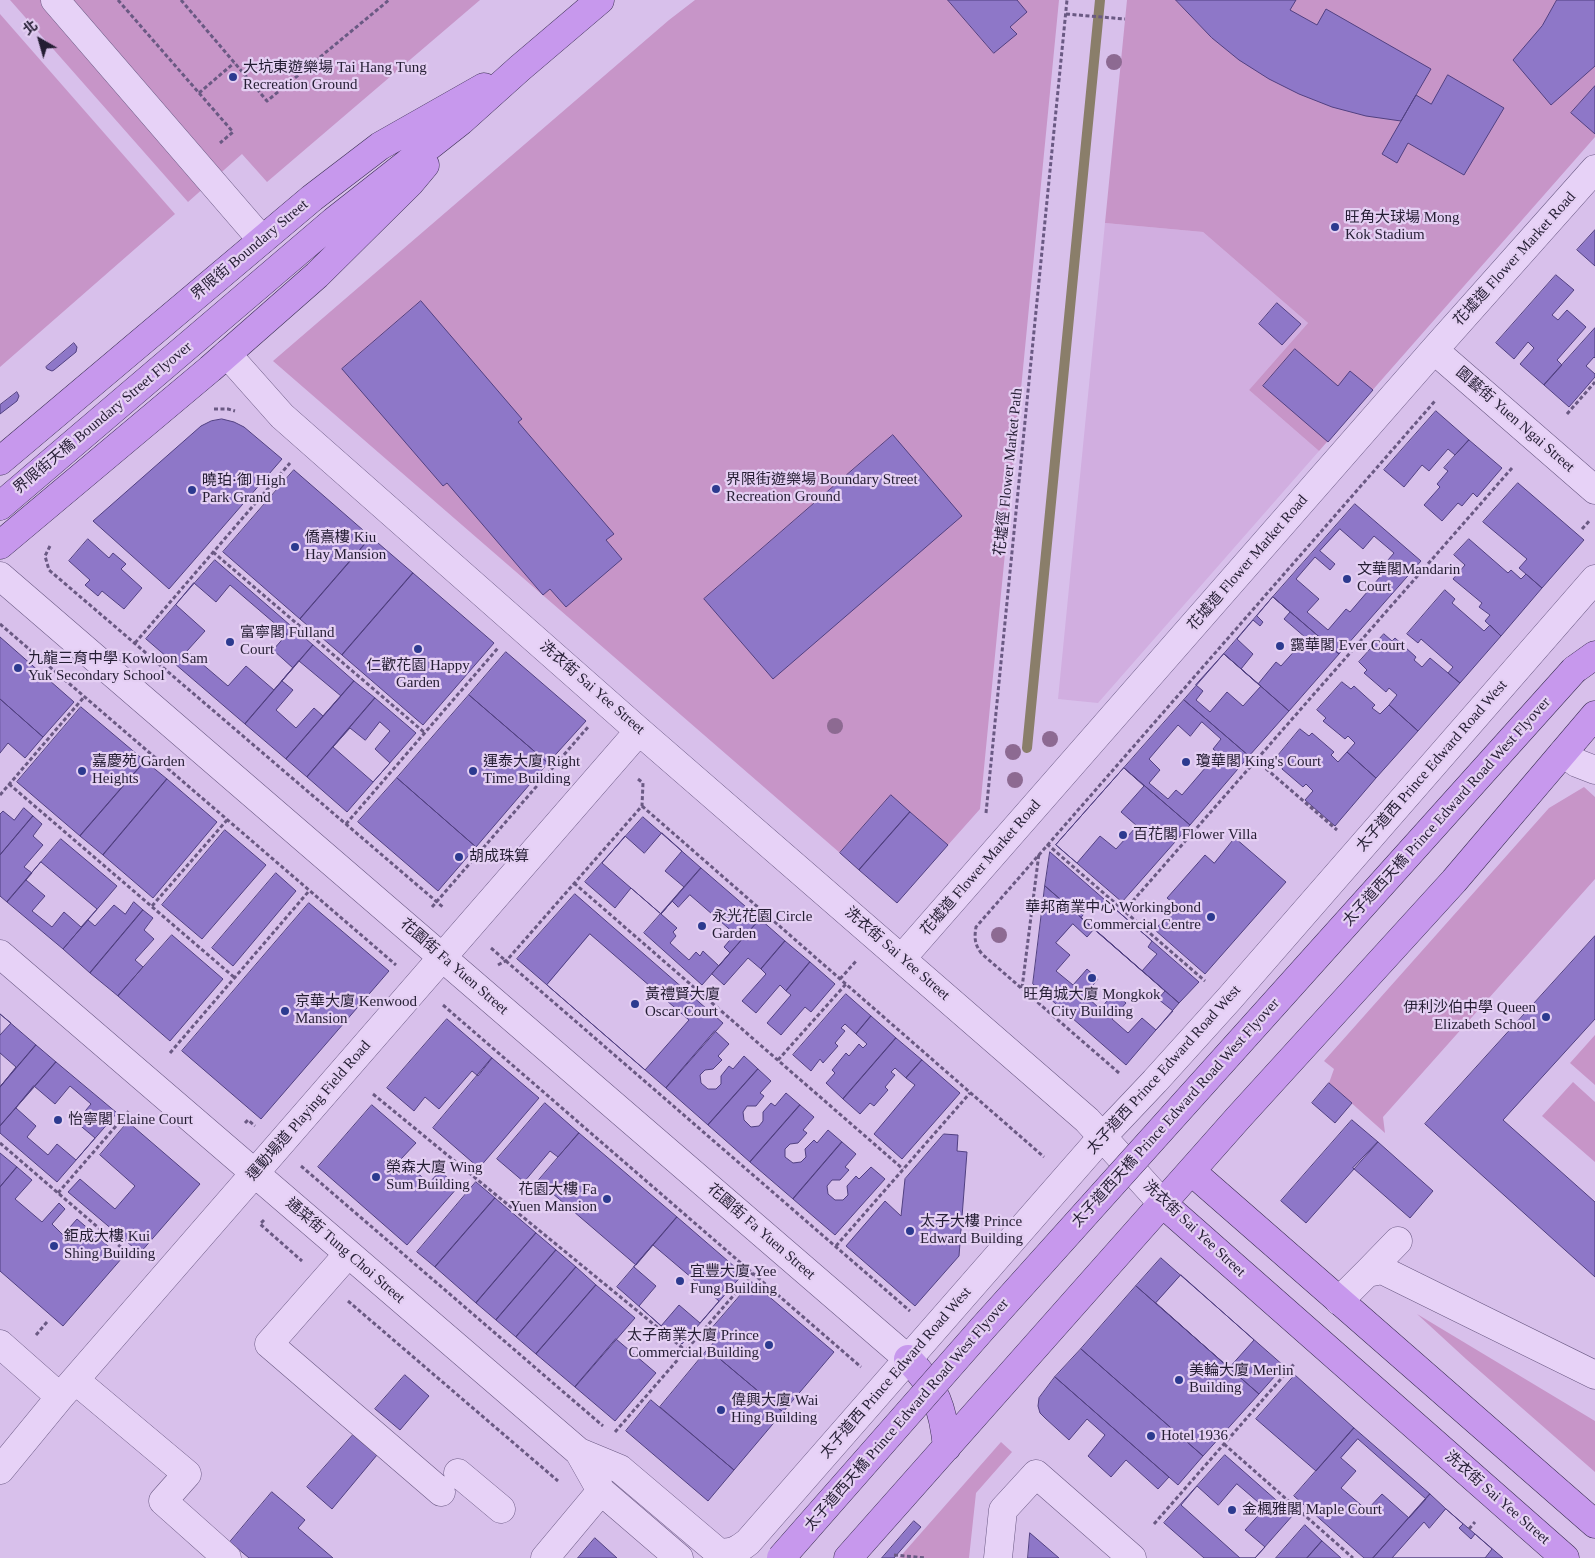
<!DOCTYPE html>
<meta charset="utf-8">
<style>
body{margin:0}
#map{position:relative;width:1595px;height:1558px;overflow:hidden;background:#d8c0eb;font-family:"Times New Roman","Noto Sans TC",serif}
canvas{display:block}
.north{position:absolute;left:15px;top:15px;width:50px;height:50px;-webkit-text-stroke:4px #e4cff3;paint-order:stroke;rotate:322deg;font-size:14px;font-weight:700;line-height:20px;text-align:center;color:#241d33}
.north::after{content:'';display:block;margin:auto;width:18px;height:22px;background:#241d33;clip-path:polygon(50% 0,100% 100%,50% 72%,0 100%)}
</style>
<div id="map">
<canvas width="1595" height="1558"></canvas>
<div class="north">北</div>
</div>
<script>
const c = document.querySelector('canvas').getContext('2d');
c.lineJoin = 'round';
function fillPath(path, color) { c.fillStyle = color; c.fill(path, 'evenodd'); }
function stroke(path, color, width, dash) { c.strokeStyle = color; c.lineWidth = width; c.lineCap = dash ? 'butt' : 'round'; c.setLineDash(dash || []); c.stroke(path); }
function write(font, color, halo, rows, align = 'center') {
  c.font = font + ' "Times New Roman","Noto Sans TC",serif'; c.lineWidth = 4.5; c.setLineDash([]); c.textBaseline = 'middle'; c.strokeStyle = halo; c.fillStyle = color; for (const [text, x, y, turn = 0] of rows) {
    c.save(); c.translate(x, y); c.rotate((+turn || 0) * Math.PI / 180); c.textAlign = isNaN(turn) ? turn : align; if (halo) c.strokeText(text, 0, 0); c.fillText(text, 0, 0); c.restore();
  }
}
const farmland = new Path2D(`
 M1105,223L1203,232L1308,323L1249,390L1319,451L1098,703L1058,699Z`);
const green = new Path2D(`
 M10,0H480L267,182L242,154L188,202Z
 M695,0H1059L980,809L948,845L891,796L840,853L273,361L669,20Z
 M1127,0H1595V137L1319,451L1249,390L1308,323L1203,232L1105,223Z
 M0,14L175,214L0,367Z
 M1584,787L1595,797V879L1383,1117L1385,1133L1329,1083L1334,1069L1324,1061L1549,808Z
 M1595,1035V1085L1570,1063Z
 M1573,1082L1595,1102V1162L1542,1116Z
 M1417,1314L1595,1421V1472L1466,1359Z
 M1001,1442L1012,1452L976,1493L969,1558H899Z`);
const stream = new Path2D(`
 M1027,748L1100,0`);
const building = new Path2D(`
 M948,0H1017L1027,12L1010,27L1017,34L994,53Z
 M1176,0H1296L1290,10L1317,25L1326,9L1431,69L1401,121L1366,116L1332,107L1299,94L1269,79L1239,60L1212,38Z
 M1557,0H1595V66L1551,105L1513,60L1542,26Z
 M1448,75L1504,108L1464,175L1408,143L1397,163L1382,154L1416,95L1431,104Z
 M1595,86V134L1571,113Z
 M1595,230V266L1577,250Z
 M1556,275L1574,290L1552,315L1558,320L1567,310L1586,327L1557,360L1562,365L1544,385L1520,364L1534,348L1528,342L1514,359L1496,343Z
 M421,301L522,419L518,422L614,534L606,540L622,559L566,607L550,589L543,595L447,483L443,486L342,369Z
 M1277,303L1301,324L1282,345L1259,324Z
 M1595,328V358L1594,357L1586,366L1595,374V377L1569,407L1544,385Z
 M74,343L77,347L76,352L54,370L52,371L47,369L46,367Z
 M1295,349L1338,386L1350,371L1373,390L1328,442L1263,386Z
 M17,392L19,396L17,401L0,414V405Z
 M1436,411L1469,440L1455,455L1448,449L1429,471L1422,465L1404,487L1384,470Z
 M222,419L234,422L244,427L282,459L169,589L93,521L201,426L211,421Z
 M893,435L962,516L773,679L704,599Z
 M1469,440L1502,468L1477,497L1473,493L1462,506L1458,503L1442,521L1424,505L1440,487L1437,484L1448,471L1444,468Z
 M294,470L371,537L300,619L223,552Z
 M1518,483L1584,540L1542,588L1519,568L1527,559L1483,522Z
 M1355,504L1421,561L1339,654L1273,597Z
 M1340,529L1363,549L1374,536L1394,553L1376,574L1380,577L1350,612L1346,609L1328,630L1307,612L1319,599L1296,579L1315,557L1330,570L1335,564L1320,551Z
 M371,537L413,573L342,655L300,619Z
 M88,539L109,558L113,553L126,564L121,569L142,588L124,609L102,591L98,596L85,585L90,580L69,561Z
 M1469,539L1508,573L1511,570L1521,579L1526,574L1542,588L1501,636L1485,621L1490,615L1479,607L1482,603L1453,579L1465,565L1454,555Z
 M215,560L313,645L245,724L146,639Z
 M413,573L494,643L423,725L342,655Z
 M194,583L216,602L230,585L287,634L273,650L293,668L274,690L246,666L228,686L187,651L205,631L176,605Z
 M1445,590L1455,599L1452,603L1484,631L1490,625L1501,636L1460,683L1448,673L1453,667L1421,639L1418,643L1407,634Z
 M1273,597L1290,612L1284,619L1306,638L1281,666L1276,662L1258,684L1241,669L1253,654L1237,639L1253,620L1260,626L1263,622L1257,616Z
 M1273,597L1339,654L1289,711L1224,654Z
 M1384,634L1392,641L1395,638L1416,657L1414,660L1422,667L1430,658L1460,683L1418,731L1389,705L1397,695L1389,688L1386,692L1364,673L1367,670L1359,662Z
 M0,637L74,702L43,737L0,699Z
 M313,645L354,681L286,759L245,724Z
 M506,652L586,721L548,763L469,695Z
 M1224,654L1261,686L1243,706L1227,692L1210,712L1196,700L1203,691L1196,685Z
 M1224,654L1289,711L1249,756L1184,700Z
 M299,661L341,696L323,716L314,708L296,728L276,710L293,690L282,681Z
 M354,681L375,698L307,777L286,759Z
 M1342,682L1351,689L1354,686L1375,705L1372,708L1380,714L1389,705L1418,731L1376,778L1347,752L1355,743L1348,736L1345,739L1323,721L1326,718L1317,710Z
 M469,695L548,763L476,847L397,778Z
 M375,698L416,733L347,812L307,777Z
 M0,699L43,737L25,758L8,743L0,753Z
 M1184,700L1249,756L1190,825L1124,768Z
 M81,707L145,761L80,836L17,782Z
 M380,722L390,731L375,749L390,763L373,782L333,747L350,728L365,740Z
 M1202,722L1221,739L1213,749L1218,753L1182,795L1176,790L1168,799L1149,783L1160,770L1149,759L1178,725L1190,736Z
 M1300,729L1309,736L1312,733L1334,752L1331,755L1338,762L1347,752L1376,778L1335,826L1305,800L1313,791L1306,784L1303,787L1282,769L1284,765L1276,758Z
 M145,761L167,779L103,855L80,836Z
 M1124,768L1190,825L1122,902L1056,845Z
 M1124,768L1144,786L1121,812L1137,826L1116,849L1100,836L1077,863L1056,845Z
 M397,778L476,847L438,891L358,822Z
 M167,779L217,822L153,898L103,855Z
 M891,795L910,812L859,870L840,853Z
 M24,808L33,816L0,855V814L3,811L14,820Z
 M910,812L948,845L897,903L859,870Z
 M33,816L42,824L33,836L43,845L24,867L32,873L7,902L0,896V855Z
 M643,817L701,868L661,914L631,888L615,908L585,882Z
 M225,830L266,865L202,939L162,905Z
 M662,833L682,851L665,871L684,887L661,914L602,863L625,836L644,853Z
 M1235,838L1286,882L1205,974L1155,930L1176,905L1167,898L1205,855L1214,863Z
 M61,839L117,886L63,949L7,902Z
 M1050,852L1199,982L1179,1003L1045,886Z
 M41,862L97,909L81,927L64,912L52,927L32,911L45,896L26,880Z
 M701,868L760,919L702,985L644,933Z
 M276,873L296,891L233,966L212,948Z
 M1045,886L1179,1003L1126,1065L1033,984Z
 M575,894L723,1023L666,1088L517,959Z
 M690,895L735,934L724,947L730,953L719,966L703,951L700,956L696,952L689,960L670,943L676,936L673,932L677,928L661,914L672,901L678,907Z
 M1096,900L1104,908L1108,903L1152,941L1148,947L1157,954L1142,971L1081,918Z
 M134,902L143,910L90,973L63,949L88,920L95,926L114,905L125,914Z
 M309,903L389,971L261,1119L182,1051Z
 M143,910L153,918L144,930L154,939L135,960L143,967L118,996L90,973Z
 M760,919L785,941L761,969L748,958L724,985L712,974Z
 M1073,924L1087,937L1094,929L1165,991L1158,999L1173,1011L1156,1030L1142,1018L1128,1033L1112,1019L1126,1003L1114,993L1100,1009L1085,995L1098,979L1087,969L1073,985L1056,971L1070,955L1056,943Z
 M590,934L689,1020L645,1070L547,985Z
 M172,935L223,979L170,1041L118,996Z
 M1595,936V1019L1503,1120L1595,1202V1277L1425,1124Z
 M785,941L810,962L786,991L780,985L756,1013L742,1001L766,974L761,969Z
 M810,962L835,984L811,1012L805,1007L781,1035L767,1023L791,995L786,991Z
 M846,994L871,1016L856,1034L845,1024L841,1028L845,1031L835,1043L838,1046L823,1063L820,1059L811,1071L793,1055Z
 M0,1014L11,1023L0,1035Z
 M0,1014L36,1045L0,1087Z
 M871,1016L896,1038L843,1099L826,1083L835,1073L832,1070L846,1053L849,1056L859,1044L863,1048L867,1044L856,1034Z
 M447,1019L492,1058L478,1076L472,1071L439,1109L425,1097L414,1111L387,1088Z
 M715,1031L729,1044L718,1056L722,1060L713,1069L705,1070L700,1075L701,1083L708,1089H716L721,1084V1076L729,1066L733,1069L744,1056L758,1069L708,1125L666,1088Z
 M896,1038L922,1060L906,1078L895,1068L891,1072L895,1075L885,1087L888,1090L874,1106L870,1103L860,1114L843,1099Z
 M36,1045L56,1062L0,1126V1087Z
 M0,1053L16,1067L0,1087Z
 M492,1058L539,1098L479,1168L433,1128Z
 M922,1060L960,1093L902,1159L874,1134L915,1085L906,1078Z
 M56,1062L117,1113L57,1182L0,1133V1126Z
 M758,1069L771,1081L760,1093L764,1096L756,1106H747L743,1112L744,1120L751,1127L759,1126L763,1121V1112L771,1103L775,1106L786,1093L800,1105L750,1162L708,1125Z
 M1329,1083L1352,1103L1335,1123L1312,1103Z
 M34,1086L55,1104L70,1086L91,1104L76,1122L95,1138L76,1160L57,1144L48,1155L27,1137L36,1126L16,1108Z
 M545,1103L579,1133L558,1157L550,1151L524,1182L497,1159Z
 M372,1105L416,1143L401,1159L429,1183L440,1171L458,1187L407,1245L318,1167Z
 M800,1105L814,1117L803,1130L807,1133L798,1143L790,1144L785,1149V1157L793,1163L801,1162L806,1157L805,1149L814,1140L817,1143L828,1130L842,1142L793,1199L750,1162Z
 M1352,1120L1378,1142L1306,1223L1281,1201Z
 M128,1122L200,1184L140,1253L68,1192L80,1179L115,1209L135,1186L100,1155Z
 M579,1133L677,1217L636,1265L538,1181Z
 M944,1134L958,1135L957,1151L967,1152L959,1256L915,1306L846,1246L885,1201L901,1216L905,1179Z
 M842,1142L856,1154L845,1167L849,1170L840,1180H832L827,1186L828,1194L835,1200H843L848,1195L847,1186L856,1176L859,1179L871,1167L885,1179L835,1235L793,1199Z
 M1378,1142L1433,1191L1410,1218L1353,1168Z
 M0,1153L17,1167L0,1187Z
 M17,1167L32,1180L15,1199L42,1222L59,1203L65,1209L52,1224L63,1235L77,1219L122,1258L63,1326L0,1271V1187Z
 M476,1182L495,1198L435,1267L417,1252Z
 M495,1198L536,1233L476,1303L435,1267Z
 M677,1217L743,1274L682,1344L617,1287Z
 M536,1233L556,1250L496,1320L476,1303Z
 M653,1245L719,1301L700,1323L679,1305L661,1326L639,1306L656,1286L634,1267Z
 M556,1250L576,1267L516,1337L496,1320Z
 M1161,1258L1284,1366L1259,1394L1136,1286Z
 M576,1267L596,1285L536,1354L516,1337Z
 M1181,1275L1254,1340L1229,1368L1156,1303Z
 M752,1282L834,1352L783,1412L708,1349L715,1341L707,1334Z
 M596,1285L635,1318L575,1387L536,1354Z
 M1136,1286L1259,1394L1203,1456L1081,1349Z
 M616,1339L656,1373L615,1421L575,1387Z
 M708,1349L783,1412L734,1470L660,1407Z
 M1081,1349L1203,1456L1178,1485L1055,1377Z
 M405,1375L429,1396L400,1430L375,1409Z
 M1295,1375L1354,1428L1316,1471L1256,1419Z
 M1055,1377L1169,1477L1158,1489L1126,1460L1111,1477L1088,1456L1105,1435L1087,1419L1069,1440L1045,1418L1040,1413L1038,1406L1039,1398Z
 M651,1400L734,1470L708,1501L626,1431Z
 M1354,1428L1430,1494L1373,1558H1364L1294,1496Z
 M353,1435L377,1455L332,1509L307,1487Z
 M1358,1439L1426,1499L1409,1518L1382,1494L1367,1510L1341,1488L1356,1471L1341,1458Z
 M1225,1455L1293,1515L1255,1558H1204L1164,1523Z
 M1237,1484L1265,1508L1245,1530L1265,1547L1255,1558H1240L1181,1505L1197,1486L1218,1505Z
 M272,1492L305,1520L298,1528L333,1558H249L230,1542Z
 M1430,1494L1446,1509L1503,1558H1373Z
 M1446,1509L1463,1524L1459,1528L1471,1539L1475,1534L1492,1549L1485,1558H1392L1424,1522L1429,1528Z
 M914,1521L921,1527L894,1558H882Z
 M1305,1525L1322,1541L1307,1558H1276Z
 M1030,1533L1059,1558H1028Z
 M595,1538L617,1558H578Z
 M1322,1541L1341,1558H1307Z`);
const path = new Path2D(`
 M118,0L233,132L220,143
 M181,0L267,101L389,0
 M1066,14L1125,19
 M199,93L234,63
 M214,409H228L235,411
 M1567,414L1595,382
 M1582,529L1590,520
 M50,546L45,556L49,570L444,908
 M213,552L425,733
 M0,624L396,965
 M135,643L290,463
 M1256,760L1337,830
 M9,784L235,978
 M0,795L84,697
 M642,806L1044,1157
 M986,813L1067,0
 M346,824L498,648
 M1047,844L1205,981
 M574,883L903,1169
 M152,906L227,820
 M432,907L588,727
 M1124,911L1512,468
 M491,948L910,1311
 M498,965L507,960L642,806L643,783L638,779
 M840,979L857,960
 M1022,988L1039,853
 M443,1005L861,1367
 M170,1053L309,891
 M778,1060L846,984
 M1119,1073L982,954C975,945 974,939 976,927L1435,401
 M373,1094L685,1350
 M245,1123L248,1120L255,1126
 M0,1143L130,1255
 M301,1166L603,1426
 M58,1193L129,1111
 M264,1220L260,1224L302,1261
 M836,1246L970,1093
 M348,1301L558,1481
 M36,1335L47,1322
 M615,1432L753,1273
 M1224,1444L1353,1558
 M1154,1524L1294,1364
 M1469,1529L1475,1522
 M894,1555L926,1558`);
const minor = new Path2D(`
 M55,0L262,240
 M1434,350L1595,490
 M227,354L282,416L639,731L1087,1120L1162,1203
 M0,576L908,1359
 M1563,753L1577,763L1595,770
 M0,954L579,1452L601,1491L679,1558
 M902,958L1434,350L1595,169
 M348,1254L269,1344L441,1492
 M1367,1273L1398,1241
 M1339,1301L1367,1273L1382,1270L1595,1375
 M0,1344L60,1397
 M75,1380L187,1474L163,1501L227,1558
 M579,1452L620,1469L718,1552C731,1554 738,1550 748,1542L1102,1137L1155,1081L1230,998L1595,579
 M0,1470L60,1397L639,731
 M458,1473L501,1509
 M545,1558L601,1491
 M998,1558L1003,1510L1036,1474L1132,1558`);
const major = new Path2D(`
 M0,461L312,198L380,146L484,87
 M0,506L334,221L461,121L520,68L600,0
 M0,545L210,369L317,275L410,183L425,165
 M1574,670L1595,655
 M1191,1171L1595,1524
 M1162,1203L1565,1558
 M908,1359C936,1388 943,1408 947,1447
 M848,1558L1238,1118L1454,881L1595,715`);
const majorBridge = new Path2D(`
 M781,1558L982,1329L1574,670`);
const trees = [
 [1114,62],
 [835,726],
 [1050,739],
 [1013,752],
 [1015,780],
 [999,935]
];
const markers = [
 [233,77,5,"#2c3a8f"],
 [1335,227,5,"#2c3a8f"],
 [716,489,5,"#2c3a8f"],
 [192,490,5,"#2c3a8f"],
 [295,547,5,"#2c3a8f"],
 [1347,579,5,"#2c3a8f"],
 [230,642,5,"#2c3a8f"],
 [1280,646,5,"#2c3a8f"],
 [418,649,5,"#2c3a8f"],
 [18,668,5,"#2c3a8f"],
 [1186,762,5,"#2c3a8f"],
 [82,771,5,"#2c3a8f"],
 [473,771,5,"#2c3a8f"],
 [1123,835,5,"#2c3a8f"],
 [459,857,5,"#2c3a8f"],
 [1211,917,5,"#2c3a8f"],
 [702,926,5,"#2c3a8f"],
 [1092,978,5,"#2c3a8f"],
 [635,1004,5,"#2c3a8f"],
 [285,1011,5,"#2c3a8f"],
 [1546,1017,5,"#2c3a8f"],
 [58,1120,5,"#2c3a8f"],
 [376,1177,5,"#2c3a8f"],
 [607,1199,5,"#2c3a8f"],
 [910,1231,5,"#2c3a8f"],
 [54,1246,5,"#2c3a8f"],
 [680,1281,5,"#2c3a8f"],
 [769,1345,5,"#2c3a8f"],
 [1179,1380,5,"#2c3a8f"],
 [721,1410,5,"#2c3a8f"],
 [1151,1436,5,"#2c3a8f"],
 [1232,1510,5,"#2c3a8f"]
];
const poiNames = [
 ["大坑東遊樂場 Tai Hang Tung",243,68],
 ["Recreation Ground",243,85],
 ["旺角大球場 Mong",1345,218],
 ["Kok Stadium",1345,235],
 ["界限街遊樂場 Boundary Street",726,480],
 ["Recreation Ground",726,497],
 ["曉珀·御 High",202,481],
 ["Park Grand",202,498],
 ["僑熹樓 Kiu",305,538],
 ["Hay Mansion",305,555],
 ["文華閣Mandarin",1357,570],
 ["Court",1357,587],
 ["富寧閣 Fulland",240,633],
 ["Court",240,650],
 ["靄華閣 Ever Court",1290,646],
 ["九龍三育中學 Kowloon Sam",28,659],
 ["Yuk Secondary School",28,676],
 ["仁歡花園 Happy",418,666,"center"],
 ["Garden",418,683,"center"],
 ["嘉慶苑 Garden",92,762],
 ["Heights",92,779],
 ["運泰大廈 Right",483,762],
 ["Time Building",483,779],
 ["瓊華閣 King's Court",1196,762],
 ["百花閣 Flower Villa",1133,835],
 ["胡成珠算",469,857],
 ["華邦商業中心 Workingbond",1201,908,"right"],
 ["Commercial Centre",1201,925,"right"],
 ["永光花園 Circle",712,917],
 ["Garden",712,934],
 ["黃禮賢大廈",645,995],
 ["Oscar Court",645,1012],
 ["旺角城大廈 Mongkok",1092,995,"center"],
 ["City Building",1092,1012,"center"],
 ["京華大廈 Kenwood",295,1002],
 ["Mansion",295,1019],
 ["伊利沙伯中學 Queen",1536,1008,"right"],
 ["Elizabeth School",1536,1025,"right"],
 ["怡寧閣 Elaine Court",68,1120],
 ["榮森大廈 Wing",386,1168],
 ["Sum Building",386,1185],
 ["花園大樓 Fa",597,1190,"right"],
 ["Yuen Mansion",597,1207,"right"],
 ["太子大樓 Prince",920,1222],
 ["Edward Building",920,1239],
 ["鉅成大樓 Kui",64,1237],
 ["Shing Building",64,1254],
 ["宜豐大廈 Yee",690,1272],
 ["Fung Building",690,1289],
 ["太子商業大廈 Prince",759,1336,"right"],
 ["Commercial Building",759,1353,"right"],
 ["美輪大廈 Merlin",1189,1371],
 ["Building",1189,1388],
 ["偉興大廈 Wai",731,1401],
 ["Hing Building",731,1418],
 ["Hotel 1936",1161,1436],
 ["金楓雅閣 Maple Court",1242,1510]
];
const streetNames = [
 ["界限街 Boundary Street",250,250,-40],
 ["花墟道 Flower Market Road",1515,259,-48],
 ["界限街天橋 Boundary Street Flyover",103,418,-40],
 ["園藝街 Yuen Ngai Street",1515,420,41],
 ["花墟徑 Flower Market Path",1009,472,-84],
 ["花墟道 Flower Market Road",1248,563,-49],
 ["洗衣街 Sai Yee Street",592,688,41],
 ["太子道西 Prince Edward Road West",1432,766,-49],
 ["太子道西天橋 Prince Edward Road West Flyover",1447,812,-48],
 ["花墟道 Flower Market Road",981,868,-49],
 ["洗衣街 Sai Yee Street",897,954,41],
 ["花園街 Fa Yuen Street",454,967,41],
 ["太子道西 Prince Edward Road West",1164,1070,-48],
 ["運動場道 Playing Field Road",309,1111,-49],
 ["太子道西天橋 Prince Edward Road West Flyover",1176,1113,-48],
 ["洗衣街 Sai Yee Street",1194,1229,43],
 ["花園街 Fa Yuen Street",761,1232,41],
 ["通菜街 Tung Choi Street",345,1251,41],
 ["太子道西 Prince Edward Road West",896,1373,-49],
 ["太子道西天橋 Prince Edward Road West Flyover",907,1415,-49],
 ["洗衣街 Sai Yee Street",1497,1498,41]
];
fillPath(farmland, '#d1aee0');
fillPath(green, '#c795c8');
stroke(stream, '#8a7e6a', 10);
fillPath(building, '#8e77c8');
stroke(building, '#514081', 1);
stroke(minor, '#6a5983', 29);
stroke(major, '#392d51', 29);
stroke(path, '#6a5983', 3, [4, 2.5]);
stroke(minor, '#e7d2f7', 28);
stroke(major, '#c798ed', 28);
stroke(majorBridge, '#392d51', 29, []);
stroke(majorBridge, '#c798ed', 28);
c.fillStyle = '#8d6a92';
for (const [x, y] of trees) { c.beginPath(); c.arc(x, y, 8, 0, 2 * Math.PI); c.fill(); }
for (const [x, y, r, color] of markers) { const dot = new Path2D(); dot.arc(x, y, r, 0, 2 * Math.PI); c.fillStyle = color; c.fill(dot); stroke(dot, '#e4cff3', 2); }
write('15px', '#241d33', '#e4cff3', poiNames, 'left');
write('15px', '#241d33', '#e4cff3', streetNames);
</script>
